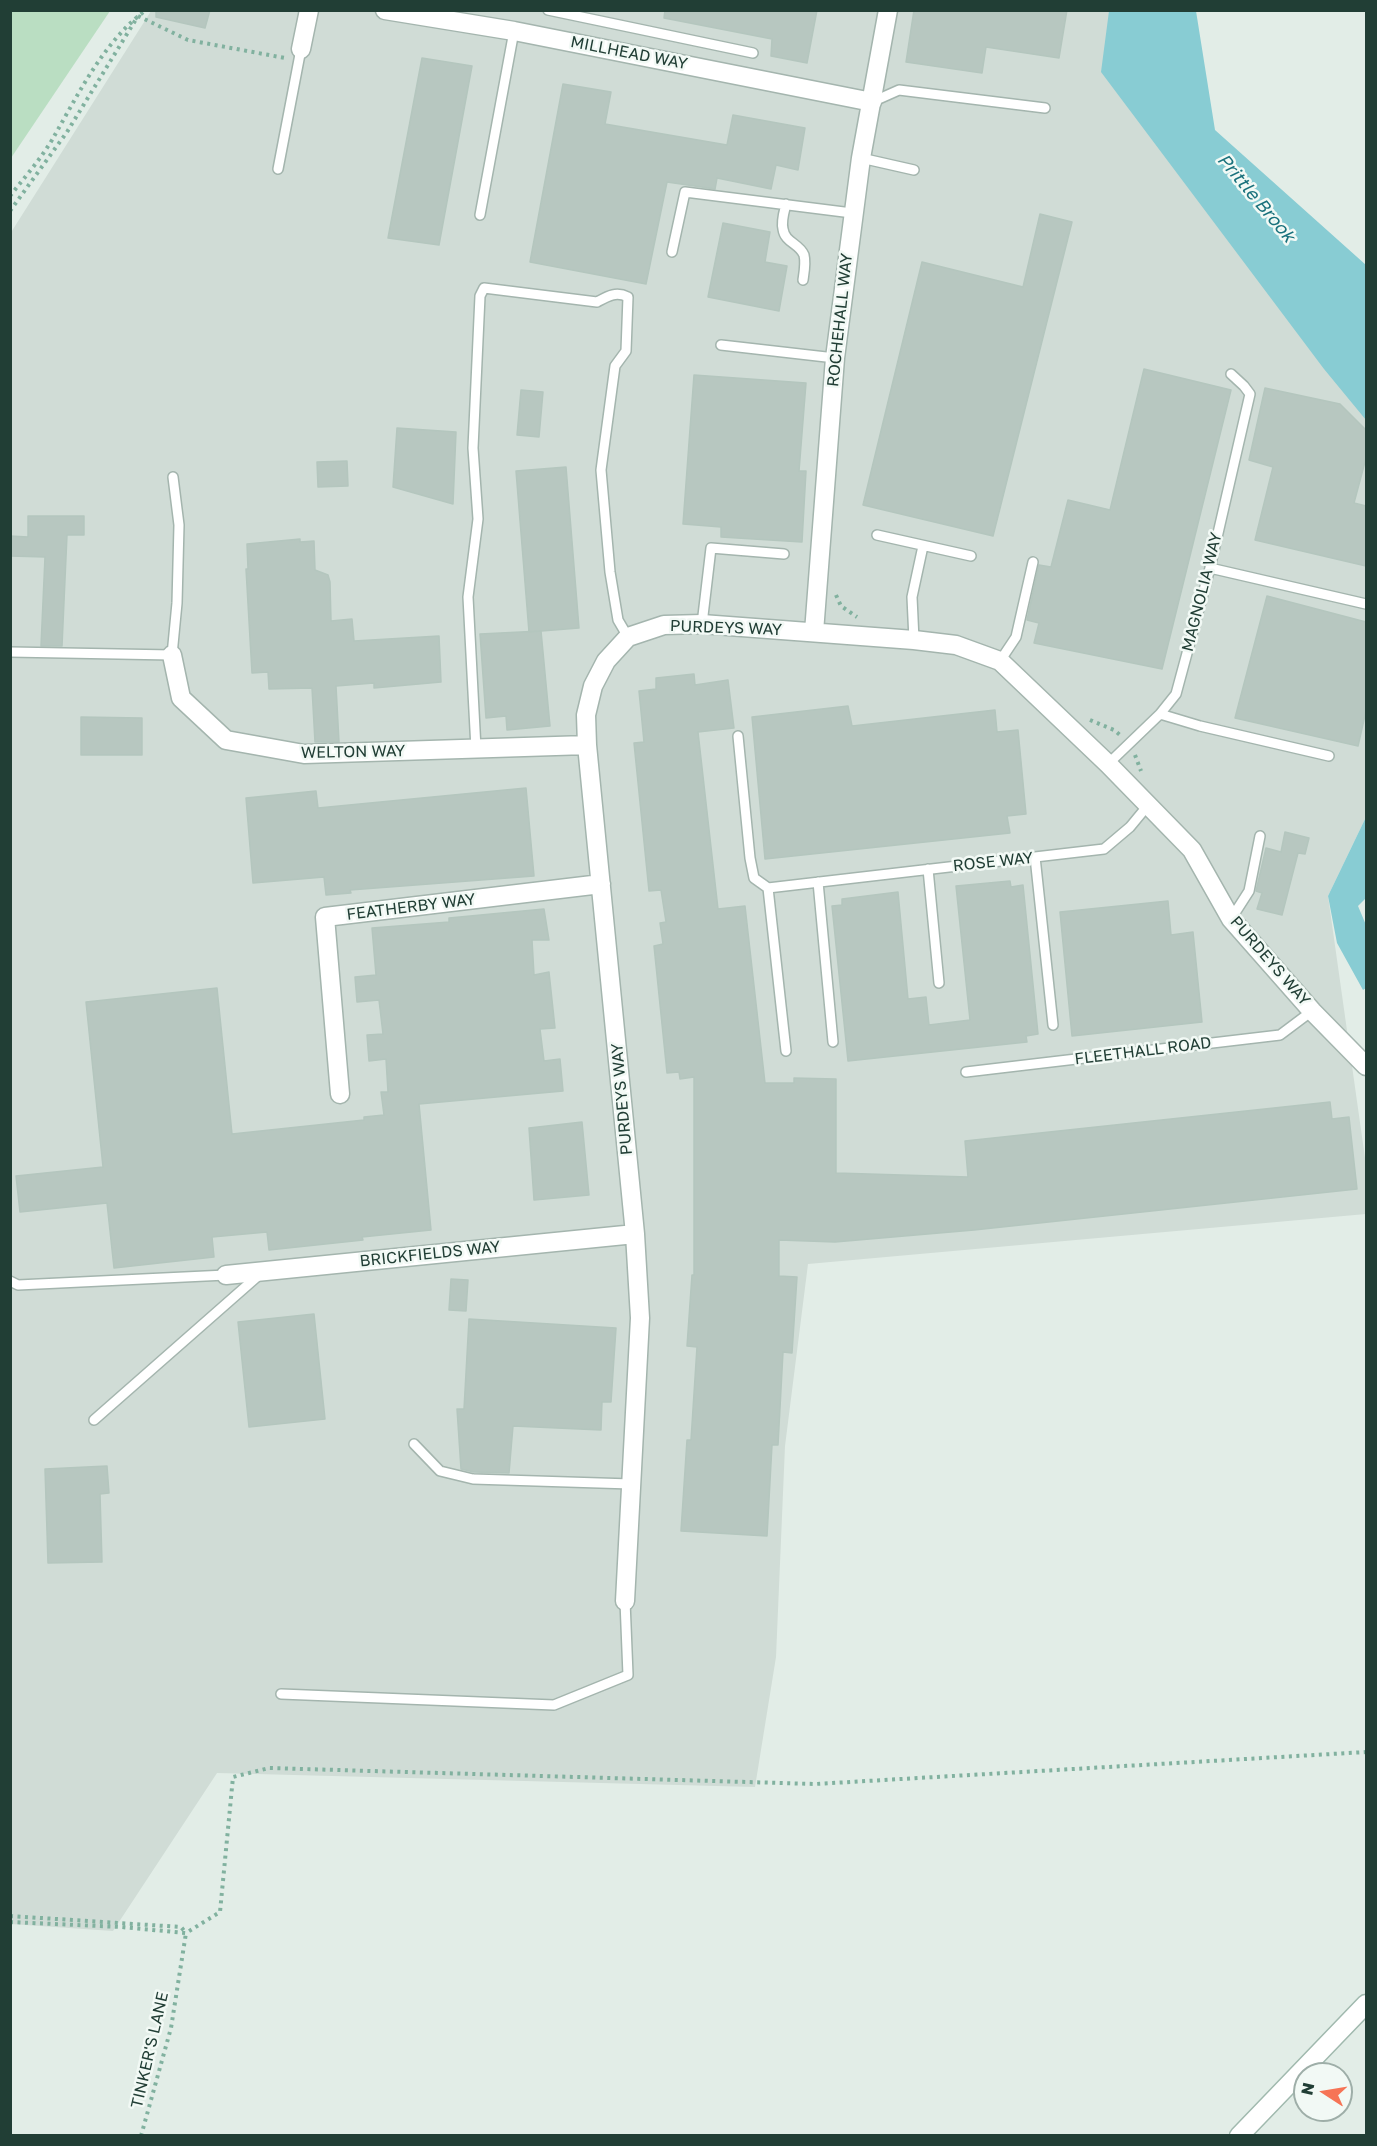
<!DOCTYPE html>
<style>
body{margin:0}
#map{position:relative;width:1377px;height:2146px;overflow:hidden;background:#e2ede7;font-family:"Golos Text",sans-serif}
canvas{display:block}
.frame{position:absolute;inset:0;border:12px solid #213e35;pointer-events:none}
.north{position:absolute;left:1293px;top:2062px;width:60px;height:60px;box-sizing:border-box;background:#f2f9f5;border:2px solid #9eaea8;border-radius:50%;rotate:282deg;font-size:16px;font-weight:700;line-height:24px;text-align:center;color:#213e35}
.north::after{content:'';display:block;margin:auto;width:21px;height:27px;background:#f67456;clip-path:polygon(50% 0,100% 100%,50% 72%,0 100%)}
</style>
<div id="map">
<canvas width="1377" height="2146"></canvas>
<div class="frame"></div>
<div class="north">N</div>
</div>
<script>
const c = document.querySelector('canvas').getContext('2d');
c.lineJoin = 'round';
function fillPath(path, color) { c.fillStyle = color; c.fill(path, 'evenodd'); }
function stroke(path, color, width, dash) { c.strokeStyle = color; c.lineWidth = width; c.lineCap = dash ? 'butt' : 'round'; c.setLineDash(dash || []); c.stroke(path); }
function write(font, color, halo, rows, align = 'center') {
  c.font = font + ' "Golos Text",sans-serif'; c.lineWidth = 5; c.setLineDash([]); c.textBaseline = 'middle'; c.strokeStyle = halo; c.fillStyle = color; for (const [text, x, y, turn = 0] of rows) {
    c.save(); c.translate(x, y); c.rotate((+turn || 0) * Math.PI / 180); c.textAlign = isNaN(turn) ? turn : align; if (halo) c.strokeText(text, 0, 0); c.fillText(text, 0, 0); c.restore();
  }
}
const built = new Path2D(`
 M151,11H1109L1366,418V817L1328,896L1366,1165V1214L808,1264L785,1446L776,1657L755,1787L217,1773L113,1931L11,1924L10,234Z`);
const green = new Path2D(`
 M11,10L110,11L11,158L10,11Z`);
const water = new Path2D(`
 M1109,11H1196L1215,130L1366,265V420L1324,369L1101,72Z
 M1366,817V898L1358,906L1366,925V988L1363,990L1337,943L1328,896Z`);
const building = new Path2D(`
 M156,10H210L205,28L156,17Z
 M665,10H817L807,63L771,56L772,39L664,18Z
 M914,10H1067L1059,58L986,47L982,73L906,62Z
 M422,58L472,66L439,245L388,238Z
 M563,84L611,92L605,124L727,145L733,115L805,128L798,170L776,165L771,189L717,178L715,189L667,182L646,284L530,262Z
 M1040,214L1072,222L993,536L863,505L922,262L1023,287Z
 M723,223L770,232L765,262L787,266L779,311L708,297Z
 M1144,369L1231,390L1162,669L1034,643L1039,623L1027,620L1039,565L1051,567L1068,500L1110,510Z
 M694,375L806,383L799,471H806L802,542L721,537V527L683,524Z
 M1265,388L1340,404L1366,430V458L1354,503L1366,506V566L1255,540L1273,467L1249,460Z
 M521,390L543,392L539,437L517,435Z
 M397,428L456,432L453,504L393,487Z
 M347,461L348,486L318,487L317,462Z
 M566,467L579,628L529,632L516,471Z
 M28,516H84V535H67L62,646H41L45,557L10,556V536L28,537Z
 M300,539V542L314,541L315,570L328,575L330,582L331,621L352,619L354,641L439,636L441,682L374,688V683L336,686L339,742H315L312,688L269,689L268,672L252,673L246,569H248L247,544Z
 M1267,596L1366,622V711L1358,746L1235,718Z
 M541,631L550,726L507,730L506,716L486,718L480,634Z
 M694,674L695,685L728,680L734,728L698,732L718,909L745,906L765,1083H794V1078L836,1079V1173L968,1177L965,1141L1330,1102L1332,1119L1349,1117L1357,1189L974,1230L835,1242L779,1240V1276L797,1277L792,1353L783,1352L778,1445H772L767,1536L681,1531L687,1440H691L697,1347L687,1346L692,1275H694V1077L680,1079L679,1072L667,1073L654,946L663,944L660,923L666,922L661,890L649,891L634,743L644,742L639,691L656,689V678Z
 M848,706L852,726L995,710L997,732L1018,730L1026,814L1007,816L1010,833L765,859L752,717Z
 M81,717L142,718V755H81Z
 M526,788L534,876L350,890L351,893L326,895L324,877L253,883L246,798L316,791L318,808Z
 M1285,832L1309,838L1305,854L1298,853L1282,915L1257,909L1262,893L1256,891L1266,848L1281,852Z
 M1010,881L1011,887L1023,885L1038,1034L1026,1036L1027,1042L848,1061L832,906L842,905V899L898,892L908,999L926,997L929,1025L970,1020L956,886Z
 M1168,901L1171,935L1193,932L1202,1022L1072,1036L1060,912Z
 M544,909L549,940H532L534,975L549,972L555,1028L540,1029L544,1061L560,1059L563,1091L419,1104L431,1230L362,1237L363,1240L269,1250L267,1232L212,1237L214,1257L114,1268L107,1203L20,1212L16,1176L103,1167L86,1002L217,988L232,1134L364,1120V1117L384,1115L381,1092H388L386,1059L369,1061L367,1035L383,1034L379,1000L357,1002L355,977L376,975L372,928L449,922V918Z
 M582,1122L589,1195L534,1200L529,1128Z
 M451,1279L468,1280L466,1311L449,1310Z
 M314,1314L325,1419L249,1427L238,1322Z
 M469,1319L616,1328L611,1402H602L601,1430L513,1426L509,1473L474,1472L461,1469L457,1409H464Z
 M107,1466L109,1493L100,1494L102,1562L48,1563L45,1469Z`);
const path = new Path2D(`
 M138,16L188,40L285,58
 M10,196C24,178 40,160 52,140C78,95 103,42 146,10
 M10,211L67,132L138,16
 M836,595L841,606L857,617
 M1090,720L1114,730L1120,735
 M1135,755L1141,771
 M10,1916L181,1927L186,1933
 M10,1922L121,1927L186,1933L220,1912L233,1777L269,1768L815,1784L1366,1752
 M141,2136L171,2028L186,1933`);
const lane = new Path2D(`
 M548,10L753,53
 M872,102L899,90L1045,108
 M861,158L914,170
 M278,169L301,49
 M786,204C784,212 781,221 783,229C785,243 799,243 804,255C806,263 804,273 803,280
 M480,215L514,31
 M672,252L685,192L852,213
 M721,345L835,358
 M877,535L971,556
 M1210,568L1366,604
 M702,624L711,548L784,554
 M914,640L912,597L923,546
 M10,652L172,655L177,603L179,525L173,477
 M1000,661L1016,637L1033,562
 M1160,714L1200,726L1329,756
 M738,736L750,858L754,878L768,888L1104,849L1130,827L1149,804
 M476,749L468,597L478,519L473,448L480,296L484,288L597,302C608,296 616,291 628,297L626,351L615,366L601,470L610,572L618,620L628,637
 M1108,764L1160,714L1176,694L1210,568L1250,394L1244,386L1231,374
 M1035,857L1053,1025
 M928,869L939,983
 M818,882L833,1042
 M768,888L786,1051
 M1231,919L1249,891L1260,836
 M966,1072L1280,1035L1312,1011
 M10,1281L18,1285L226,1275
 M94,1420L259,1275
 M414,1444L440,1471L473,1479L631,1484
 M281,1694L554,1705L628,1675L625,1601`);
const street = new Path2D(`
 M385,10L514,31L872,102
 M301,49L309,10
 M814,632L835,358L861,158L888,10
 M172,655L181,698L226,740L304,754L587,745
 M340,1094L325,917L601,884
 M226,1275L635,1234
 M625,1601L640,1318L635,1234L587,745L586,715L593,686L606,661L628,637L664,625L702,624L914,640L956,645L1000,661L1108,764L1192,850L1231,919L1312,1011L1366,1066`);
const secondary = new Path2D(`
 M1239,2136L1366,2004`);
const streetNames = [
 ["MILLHEAD WAY",629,53,11],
 ["ROCHEHALL WAY",840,320,-84],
 ["MAGNOLIA WAY",1202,592,-76],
 ["PURDEYS WAY",726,628,2],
 ["WELTON WAY",353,752,-1],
 ["ROSE WAY",993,862,-6],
 ["FEATHERBY WAY",411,907,-7],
 ["PURDEYS WAY",1270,961,49],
 ["FLEETHALL ROAD",1143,1051,-7],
 ["PURDEYS WAY",622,1099,-95],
 ["BRICKFIELDS WAY",430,1254,-6],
 ["TINKER'S LANE",150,2050,-77]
];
const waterNames = [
 ["Prittle Brook",1256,198,50]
];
fillPath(built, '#d0dcd6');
fillPath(green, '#badec2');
fillPath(water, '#88ccd3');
fillPath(building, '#b7c7c0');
stroke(building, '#b4c6be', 1.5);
stroke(lane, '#a4b5ae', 12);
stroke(street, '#a4b5ae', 21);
stroke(secondary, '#a0b9ae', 21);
stroke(path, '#81b19f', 4, [3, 4.5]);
stroke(lane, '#fff', 9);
stroke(street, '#fff', 18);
stroke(secondary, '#fff', 18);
write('16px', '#213e35', '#f2f9f5', streetNames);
write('italic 18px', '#19717c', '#f2f9f5', waterNames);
</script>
